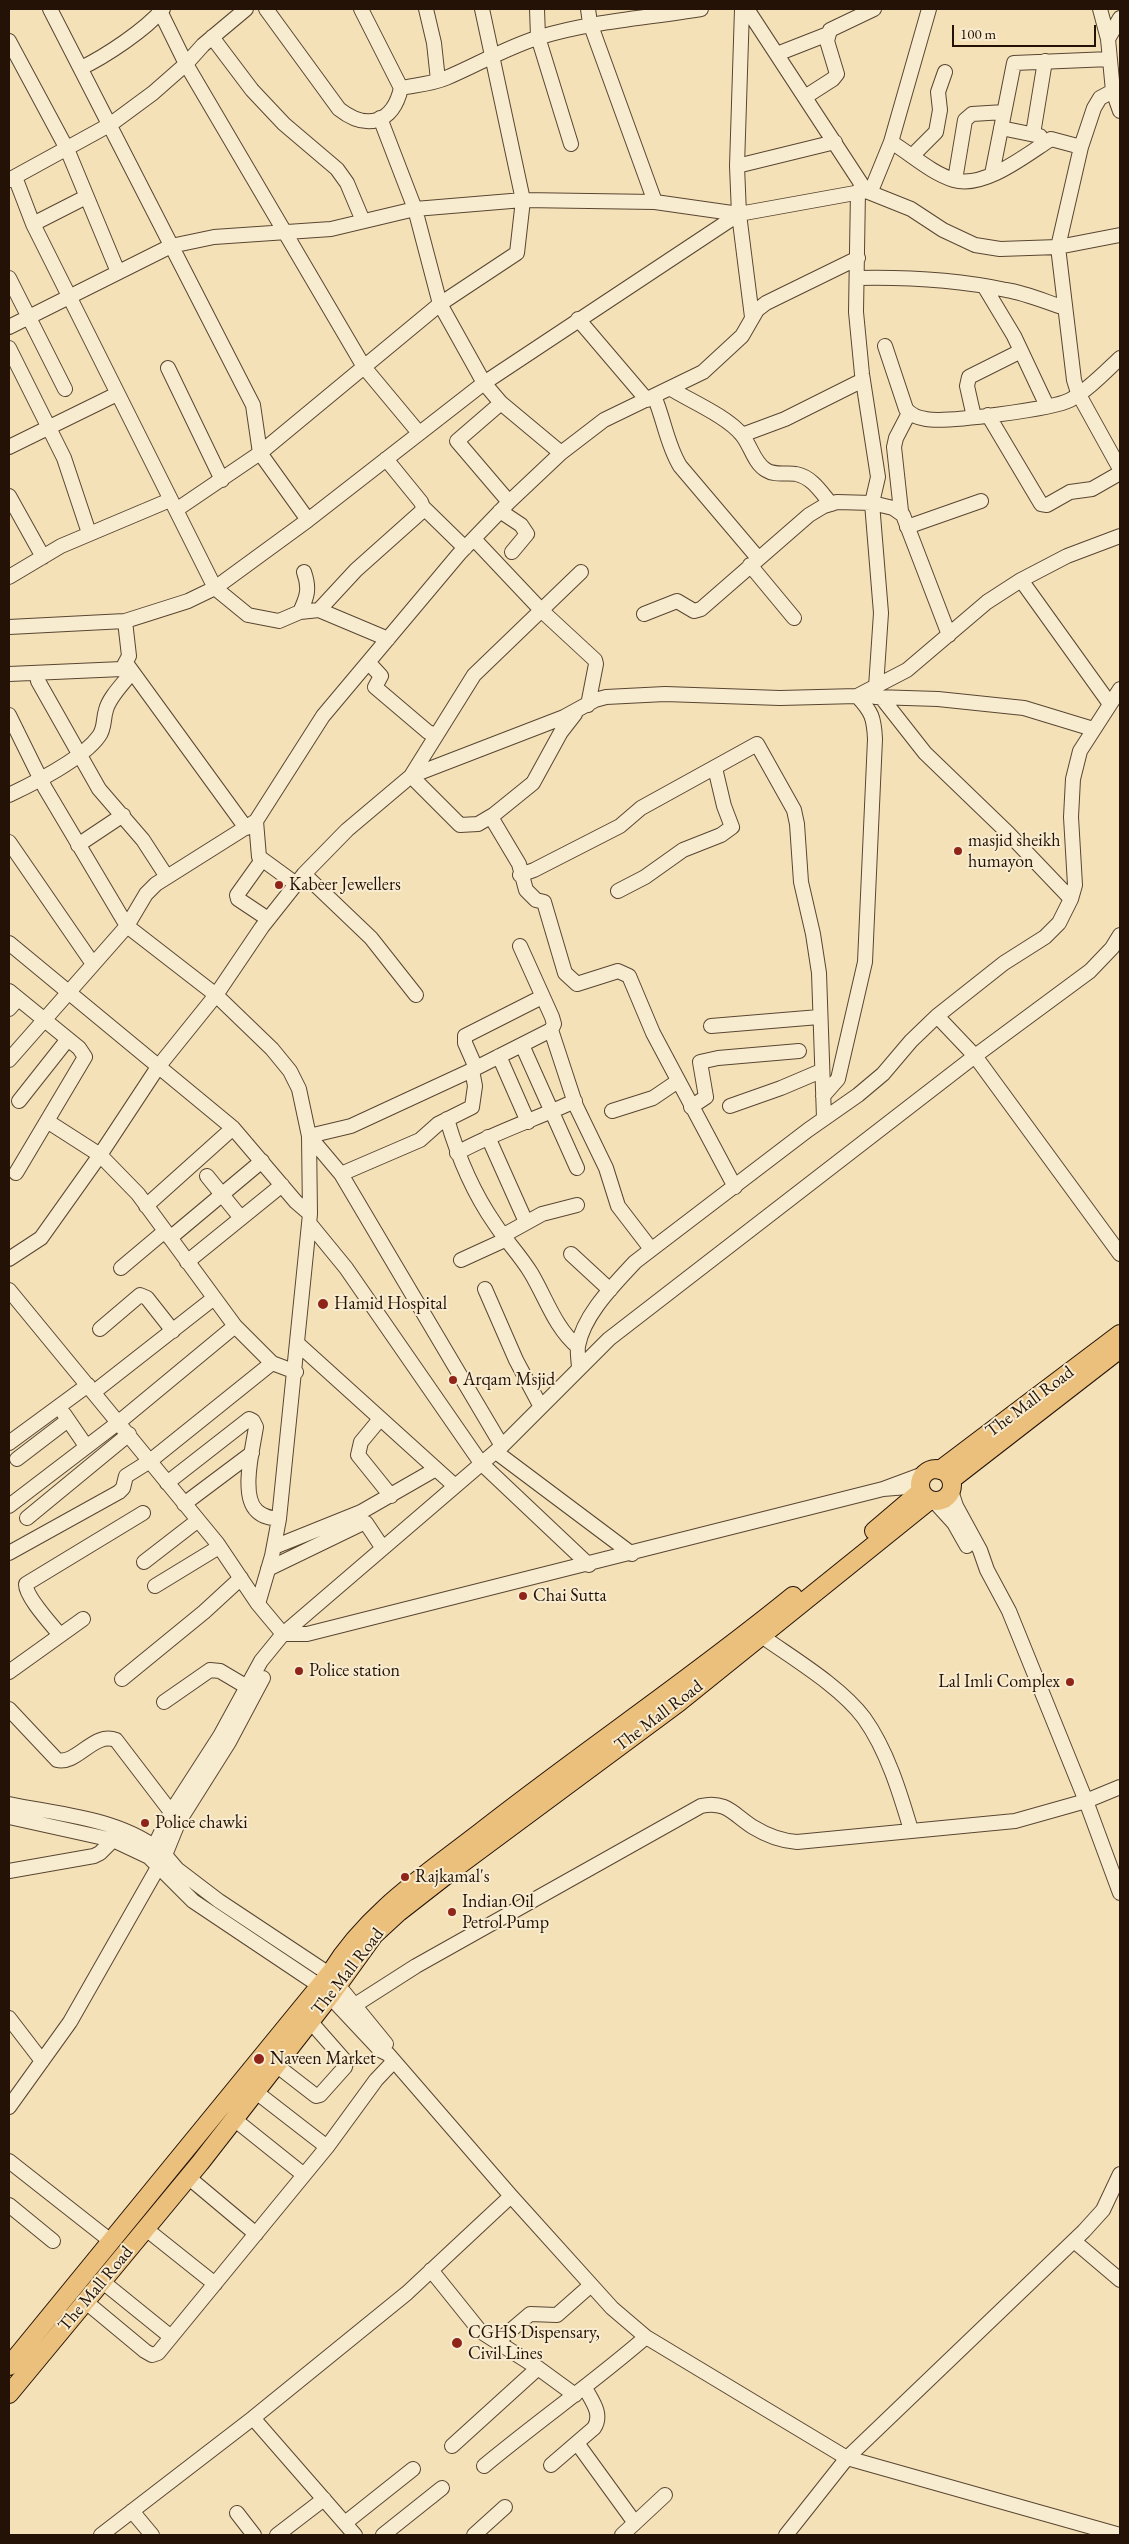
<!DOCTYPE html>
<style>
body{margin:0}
#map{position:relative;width:1129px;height:2544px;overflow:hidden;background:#f4e1b7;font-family:"EB Garamond",serif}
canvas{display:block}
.frame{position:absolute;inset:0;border:10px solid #251206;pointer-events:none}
.scale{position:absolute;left:952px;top:25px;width:144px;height:22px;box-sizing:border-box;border:2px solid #251206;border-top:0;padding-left:6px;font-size:15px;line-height:18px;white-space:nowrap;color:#251206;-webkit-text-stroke:4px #f8ecd0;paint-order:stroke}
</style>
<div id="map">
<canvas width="1129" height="2544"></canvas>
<div class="frame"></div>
<div class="scale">100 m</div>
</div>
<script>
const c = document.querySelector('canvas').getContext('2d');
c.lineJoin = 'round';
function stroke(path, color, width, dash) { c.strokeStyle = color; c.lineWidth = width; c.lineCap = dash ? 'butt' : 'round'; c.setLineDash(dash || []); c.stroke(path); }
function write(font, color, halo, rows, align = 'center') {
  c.font = font + ' "EB Garamond",serif'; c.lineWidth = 4; c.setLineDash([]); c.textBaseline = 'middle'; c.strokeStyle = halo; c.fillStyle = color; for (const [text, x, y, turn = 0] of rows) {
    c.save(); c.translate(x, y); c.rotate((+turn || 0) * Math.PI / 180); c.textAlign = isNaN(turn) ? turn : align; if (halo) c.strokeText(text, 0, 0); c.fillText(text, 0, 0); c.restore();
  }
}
const minor = new Path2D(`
 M50,9L253,405L260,453L308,520
 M159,9L186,64L364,367L419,433
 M266,9L339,109C367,131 393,123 401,88L361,9
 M426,9L434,43L438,80
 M537,9L538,37L571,144
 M588,9L590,23L655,202
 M742,9L737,166L739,214L752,317
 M747,9L866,191
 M1100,9L1108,39
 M1120,18L1108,39L1113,91L1120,111
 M212,37L252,90L284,124L337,169L347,183L363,221
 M9,41L67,149L118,272
 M777,54L828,34
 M81,68C106,56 145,30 163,9
 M401,88C415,85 432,84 446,78C477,65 507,47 540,37C593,21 647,18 701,9
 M1113,91L1100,98L1094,108L1081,147L1058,247L1074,380L1078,393L1120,469
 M805,97L833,79L837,74L827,41L830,30L874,9
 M380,118L415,209L440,304L484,383L501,403L561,453
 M1001,128L1040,136
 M1033,134L1045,61
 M891,142C911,154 931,173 954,180C984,189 1026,155 1051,139L1081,147
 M913,155L936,132L940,110L938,92L945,72
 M737,166L835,142
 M992,174L1014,63L1110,59
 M15,177L33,224L215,588L248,615L279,621L300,612L319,610L388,639
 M9,180L111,124L153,93L186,64L203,45L246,9
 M955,180L965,120L972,114L1004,112
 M858,191L856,312L862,374L878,477L872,503L881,613L876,687
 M871,191L891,142L929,9
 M33,224L86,197
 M9,278L65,389
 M858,278C908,277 958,280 1006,290C1026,293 1046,302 1065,308
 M984,286L1014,336L1047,406
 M578,319L647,400
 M9,327L171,246L214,237L331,229L415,209L523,200L655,202L739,214L866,191L911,209L943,230L975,245L1000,249L1058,247L1120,235
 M885,346L906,409C911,415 918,418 926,419C946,423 1053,409 1070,400C1088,390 1105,372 1120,358
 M9,348L64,458L89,533
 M168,368L222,480
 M671,389C691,401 728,417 742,435C751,446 754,463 766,470C775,476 787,472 796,474C812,477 821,492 831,504
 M654,396C664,419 667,445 680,466L758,558
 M501,403L457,441L509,502
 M988,415L1041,504L1047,505L1070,492L1092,489L1120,473
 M974,417L967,386L969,377L1021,351
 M742,435L785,419L863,380
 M9,447L117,394
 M9,496L43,557
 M423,507L465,548
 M176,510L260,453L440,304L517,253L523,200L482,9
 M500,511L521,525L527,534L512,552
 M901,511L894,447L896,438L909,413
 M907,527L981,501
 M474,539L542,611L595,660L596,664L588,705
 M750,565L794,618
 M9,577L61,546L170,500
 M1021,580L1110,704
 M319,610L356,570L421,512L423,507L421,502L386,459
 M300,612C307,597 310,589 304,572
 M644,614L677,601L694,611L701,609L809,515L824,506L837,502L872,503L893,508L903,515L949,635
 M9,627L125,621L188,601L215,588L308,520L484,383L739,214
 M126,663L246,828
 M369,663L381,676L375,687L428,732L436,735
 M37,673L38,681L99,789L143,840L167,877
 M9,674L122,669L129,656L125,621
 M875,697L938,699L1024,708L1093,729
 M881,697L925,753L1008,833L1071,899
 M575,714L561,732L533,783L491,817L519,864L526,890L536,900L544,902L565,973L577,984L618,971L629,976L653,1033L735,1187
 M9,715L45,788L127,926L216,995L272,1049L290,1071L299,1089L309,1136L310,1214L279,1519L272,1556L258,1604
 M9,795C34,783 83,759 99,736C105,728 103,719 106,710C109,697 124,683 132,672
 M495,814L478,824L460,825L411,776L474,675L581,572
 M256,821L259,857L296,884
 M9,842L93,964
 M78,845L123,815
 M262,860L237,895L238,899L268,919
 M304,874L371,938L416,995
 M520,875L534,870L620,826L641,808L757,744L794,810L797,824L801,882L813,934L819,973L824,1118
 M618,891L645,877L683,850L721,835L732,827L724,806L715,768
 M9,943L233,1128L296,1202L310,1214
 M9,991L79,1048L85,1057L16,1173
 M9,1009L18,999
 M937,1016L975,1056L1120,1254
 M711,1026L819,1017
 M551,1030L576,1106L606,1168L618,1206L651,1249
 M522,1045L577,1168
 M499,1056L528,1122
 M9,1060L127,926L146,894L156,884L256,821L323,716L459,554L509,502L561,453L604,420L703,372L742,336L757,310L766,303L858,258
 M476,1068L465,1043V1036L542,997
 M823,1096L838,1079L865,962L875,739C874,718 872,712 857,696
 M19,1101L68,1039
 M730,1106L781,1088L821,1071
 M691,1107L706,1097L700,1062L718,1058L799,1051
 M612,1111L653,1098L678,1081
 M447,1119C458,1157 472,1191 495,1224C506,1241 520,1255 531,1273C546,1298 555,1328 578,1347
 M47,1121L100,1155L138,1194L235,1326L272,1363L296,1372
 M488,1137L526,1222
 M457,1153C495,1132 536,1119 575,1101
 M341,1174L420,1140L438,1124L472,1107L475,1086L472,1070
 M207,1176L241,1218
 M146,1206L233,1128
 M310,1224L346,1268L481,1463L589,1565
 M504,1235L542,1214L577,1205
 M170,1238L262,1161
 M571,1254L610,1290
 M9,1259L41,1238L100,1155L158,1067L216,995L262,927L304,874L347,830L411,776L564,717L595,700L606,697L665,694L780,698L857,696L907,670L987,602L1021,580L1067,556L1120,536
 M461,1260L507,1239
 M187,1262L282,1185
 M121,1268L165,1231
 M485,1289L516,1360L541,1407
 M9,1290L217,1543L258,1604L283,1634L261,1661L220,1736L171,1812L149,1857L193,1901L320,1986L380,2050L388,2054L511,2196L612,2308L646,2337L847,2458L1120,2535
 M100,1329L140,1295L147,1298L173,1331
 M298,1344L455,1486
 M579,1369C579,1362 577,1353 578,1346C584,1314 614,1285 635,1262L808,1130L858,1095L883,1074L911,1041L937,1016L1004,963L1045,937L1059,923L1071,899L1075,885L1071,817L1073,779L1080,751L1120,689
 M94,1392L214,1298
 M64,1414L86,1446
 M380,1419L361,1442L358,1455L391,1496
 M9,1443L88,1385
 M502,1446L341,1174L309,1136L351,1126L472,1070L551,1030L554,1024L552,1017L520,946
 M496,1452L632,1554
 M17,1459L68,1420
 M167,1483L249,1419L253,1421L256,1427C253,1447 240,1496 257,1511C263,1517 271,1518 279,1519
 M920,1486L883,1489L926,1473
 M951,1491L956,1506L980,1550L987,1570L1009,1611L1086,1801L1120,1893
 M934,1501L954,1523L967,1546
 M184,1504L252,1453
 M9,1506L119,1422L235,1326
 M27,1518L129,1434
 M274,1547L361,1512L436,1469
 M9,1553L119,1492L123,1488L126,1476L150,1461L272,1363
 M144,1562L197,1521
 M268,1569L361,1524L366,1523L382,1547
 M155,1586L219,1547
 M283,1634L502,1446L609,1339L975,1056L1090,971L1112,948L1120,935
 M283,1634H307L883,1489
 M60,1635C52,1625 25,1596 26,1584L143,1513
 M763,1637C794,1659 841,1687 864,1718C887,1750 900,1793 911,1830
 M9,1672L83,1619
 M263,1678L229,1742L178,1823L165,1855L177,1869L219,1901L329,1974L386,2044
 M122,1679L204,1612L241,1578
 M164,1702L210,1670L220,1671L247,1687
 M9,1709L57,1760C77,1765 94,1731 116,1740L171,1812
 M9,1804C61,1815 123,1818 165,1855L70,2022L9,2107
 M9,1817L113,1840L149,1857
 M9,1871L94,1856L100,1853L113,1840
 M355,2005L416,1966L701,1806C726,1800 734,1815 753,1827C766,1835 782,1841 797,1842L1015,1821L1086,1801L1120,1787
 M9,2018L42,2061
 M276,2065L316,2096L320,2095L345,2067L346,2062L310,2021
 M256,2092L327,2147
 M234,2119L304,2175
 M9,2161L112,2242
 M188,2177L256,2234
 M9,2205L53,2241
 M146,2229L215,2284
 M1074,2241L1120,2280
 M431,2270L480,2331L538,2368L575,2395
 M103,2282L171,2337
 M86,2302L145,2351L152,2355L158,2353L327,2147L376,2080L394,2061
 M497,2342L530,2314L557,2315L591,2285
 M253,2418L355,2535
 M577,2443L635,2523
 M452,2446L538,2368
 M551,2465L594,2428C603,2414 592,2401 585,2388
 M484,2466C537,2422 594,2382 646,2337
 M132,2511L152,2535
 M237,2513L254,2535
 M345,2523L413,2469
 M101,2535L253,2418L407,2293L511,2196
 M277,2535L324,2499
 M383,2535L442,2488
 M474,2535L505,2507
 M622,2535L665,2495
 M786,2535L847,2458L1084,2231L1103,2210L1120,2174`);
const major = new Path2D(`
 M920 1485a16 16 0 1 1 32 0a16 16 0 1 1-32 0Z
 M940,1470L1120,1334
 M951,1480L1120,1349
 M874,1531L921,1491
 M9,2366L331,1972C366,1915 421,1878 473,1838C578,1755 689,1681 793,1596
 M9,2394L200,2163L330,1996L374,1935L399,1912L458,1866L678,1703L930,1500`);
const markers = [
 [958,851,5,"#8f2418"],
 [279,885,5,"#8f2418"],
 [323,1304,6,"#8f2418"],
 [453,1380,5,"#8f2418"],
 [523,1596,5,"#8f2418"],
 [299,1671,5,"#8f2418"],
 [1070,1682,5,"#8f2418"],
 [145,1823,5,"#8f2418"],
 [405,1877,5,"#8f2418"],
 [452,1912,5,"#8f2418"],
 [259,2059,6,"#8f2418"],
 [457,2343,6,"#8f2418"]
];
const poiNames = [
 ["masjid sheikh",968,841],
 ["humayon",968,862],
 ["Kabeer Jewellers",289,885],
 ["Hamid Hospital",334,1304],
 ["Arqam Msjid",463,1380],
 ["Chai Sutta",533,1596],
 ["Police station",309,1671],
 ["Lal Imli Complex",1060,1682,"right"],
 ["Police chawki",155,1823],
 ["Rajkamal's",415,1877],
 ["Indian Oil",462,1902],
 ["Petrol Pump",462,1923],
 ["Naveen Market",270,2059],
 ["CGHS Dispensary,",468,2333],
 ["Civil Lines",468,2354]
];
const streetNames = [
 ["The Mall Road",1030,1402,-37],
 ["The Mall Road",659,1716,-37],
 ["The Mall Road",348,1972,-52],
 ["The Mall Road",96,2289,-50]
];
stroke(minor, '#594632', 16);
stroke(major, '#251206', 20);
stroke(minor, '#f8ecd0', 14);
stroke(major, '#eac07c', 18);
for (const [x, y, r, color] of markers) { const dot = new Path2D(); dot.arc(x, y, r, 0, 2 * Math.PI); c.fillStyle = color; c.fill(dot); stroke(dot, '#f8ecd0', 2); }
write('18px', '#251206', '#f8ecd0', poiNames, 'left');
write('18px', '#251206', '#f8ecd0', streetNames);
</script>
